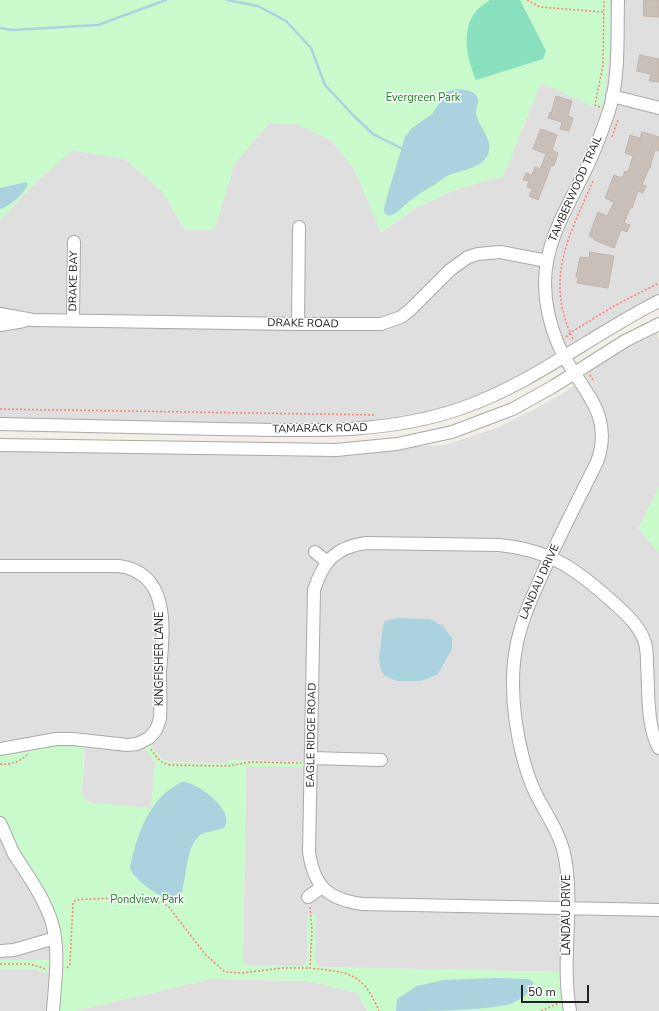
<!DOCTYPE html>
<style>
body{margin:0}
#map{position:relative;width:659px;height:1011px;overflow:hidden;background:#f2efe9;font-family:"Nunito Sans",sans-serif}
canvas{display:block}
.scale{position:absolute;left:521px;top:985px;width:68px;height:18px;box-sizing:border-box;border:2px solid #222;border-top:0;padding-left:5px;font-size:12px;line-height:14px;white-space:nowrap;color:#222;-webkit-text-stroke:3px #fff;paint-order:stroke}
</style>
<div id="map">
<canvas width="659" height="1011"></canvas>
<div class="scale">50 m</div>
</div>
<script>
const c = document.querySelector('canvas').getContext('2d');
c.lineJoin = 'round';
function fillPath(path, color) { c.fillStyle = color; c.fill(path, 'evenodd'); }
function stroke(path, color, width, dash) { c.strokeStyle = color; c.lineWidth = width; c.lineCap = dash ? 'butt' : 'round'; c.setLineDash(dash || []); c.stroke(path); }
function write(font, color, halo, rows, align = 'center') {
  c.font = font + ' "Nunito Sans",sans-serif'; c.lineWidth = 3; c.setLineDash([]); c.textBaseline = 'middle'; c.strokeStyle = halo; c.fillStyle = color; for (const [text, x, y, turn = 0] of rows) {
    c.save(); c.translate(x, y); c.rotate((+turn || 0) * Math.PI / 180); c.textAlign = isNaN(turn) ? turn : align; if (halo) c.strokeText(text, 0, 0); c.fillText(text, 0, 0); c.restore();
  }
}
const residential = new Path2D(`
 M610,0H659V301L502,392L371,428L0,419V220L36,182L72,150L125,159L162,191L185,230H214L235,163L269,123L297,124L332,141L354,169L382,232L417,207L453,191L487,180L503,177L541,83L603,101L608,68Z
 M657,331L659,342V487L638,529L659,552V1011H563L561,994L560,972L320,967L315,962L316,915H308L307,962L303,966L243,965L246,766L303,767L304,762L228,760V764L170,762L162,759L151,746L145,747L155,762L151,808L92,803L86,800L83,797L82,791L85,750L0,756V450L331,456L367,454L418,446L445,445L496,428L535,409L567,391L595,367L631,345Z
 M0,814L18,847L47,893L57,920L61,935L62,954L60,1011H0V969H36L44,973H48L49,961L0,960Z
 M211,979L309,981L358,993L367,1011H74Z`);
const park = new Path2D(`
 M0,0H610C610,37 610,74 601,110L541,83L503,177L487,180L453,191L417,207L381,232L354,169L332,141L297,124L269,123L235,163L214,230H185L162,191L125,159L72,150L36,182L0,220Z
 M659,487V552L638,529Z
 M66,744L83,746L84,747L82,791C83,798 86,801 92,803L151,808L155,763L144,746H151L162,759L170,762L227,764L228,760L304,762V767H246L243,965L303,966L307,962L308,915L316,914L315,962L320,967L561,972V994L563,1011H367L358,993L309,981L211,979L74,1011H60L62,954L59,928L54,910L47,893L18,847L0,814V756L53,745Z
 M0,960H49L48,973H45L36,969H0Z`);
const pitch = new Path2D(`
 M490,0H520L546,51L543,59L476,80C467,59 460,29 477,10C481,6 486,3 490,0Z`);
const water = new Path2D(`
 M457,89C464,90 478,90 478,101C478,105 476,109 476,113C478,128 496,141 487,156C479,170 459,170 447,176C442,179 438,182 434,185C426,190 418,194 411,200C405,204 398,213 391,215C389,216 388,215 385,214L384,209L388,193L405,137L412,128L432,114L439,104L445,92Z
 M26,182L28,184C23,195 11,205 0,209V188Z
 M397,618L430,619L443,626L452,638V649L438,674L422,681H397L385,676L381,671L379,658L383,626L385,621Z
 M182,782C196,781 237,811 224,828C217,831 206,831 200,835C185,848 187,878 181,895C179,898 177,899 173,900C162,900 133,879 130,868C136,836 150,796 182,782Z
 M495,978L528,979L533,982C534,989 530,993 524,996C520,999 515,1002 511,1004C480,1011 429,1011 396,1011L397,999L417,986L444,980Z`);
const stream = new Path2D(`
 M227,0L258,6L286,21L311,48L325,85L353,115L373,134L401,148
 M0,28L12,30L98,25L166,0`);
const building = new Path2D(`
 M644,0H659V17L644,16Z
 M640,55L659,59V82L649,81L651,74L637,71Z
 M556,96L572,101L568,116L573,118L569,131L560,129L562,122L548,118L550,112L551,113Z
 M541,129L557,135L552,150L558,153L554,166H551L538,200L529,196L532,189L527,187L529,181L523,180L526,173L532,175L535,167L540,169L546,154L533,149Z
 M642,132L659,137V151L655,150L650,168H649L642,185L646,186L643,193L638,191L632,208H630L624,223L630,225L627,232L621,230L614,248L594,240V238L589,236L598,212L607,216L614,202L605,198L614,175L622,178L625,171L628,172L633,156L625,153L630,135L640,138Z
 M590,252L614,256L608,288L577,283L578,277H576L580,257L589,258Z`);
const path = new Path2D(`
 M527,0L540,7L603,12
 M600,107L595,105L603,65L604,0
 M612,137L618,120
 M566,337L570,333L614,306L659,283
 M573,339C544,279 569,236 593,181
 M590,375L594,382
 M0,409L376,415
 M151,749C156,757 160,763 170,765L228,766L251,762L301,763
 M0,764C12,765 19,762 27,755
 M310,907L312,929L310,968C349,973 362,971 379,1011
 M0,964H30L46,969
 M67,968L70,964L73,903L76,900C98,898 150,896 168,906L205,954L225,972L242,973L281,968H310
 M541,1011L559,1003`);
const minor = new Path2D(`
 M612,96L659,108
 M0,314L33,320L298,324H381L401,317L410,310L450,270L468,257L478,254L500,252L547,261
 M73,320L74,242
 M298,324L299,227
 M0,325L24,321
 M0,424C73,426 145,427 218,429C301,430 382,436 462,408C534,383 591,335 659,301
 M0,445L336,450L397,444L452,432L513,409L554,386L625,341L659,324
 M315,552L327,562
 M0,566H119C172,573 163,633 160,672C160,688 161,703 160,719L156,730L149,738L137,744L127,745L73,739H56L0,749
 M659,748C646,725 649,690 647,664C647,657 647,650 645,643C640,626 626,614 614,603C576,569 551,550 499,545L366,543C335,547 323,562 314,590L309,852C314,887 328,899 362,904L659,910
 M311,758L381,760
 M0,823C5,833 9,844 14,854C28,876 44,897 52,923C60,951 55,982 53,1011
 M308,897L322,887
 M0,951L14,950L55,938
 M570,1011C561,960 574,908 565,858C561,834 545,813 535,792C530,782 526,769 523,758C515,727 511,694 514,662C517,629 531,599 545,568C561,533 579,498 597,462C616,410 576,387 558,344C550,325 545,304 545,283C545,242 567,208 584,173C594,154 601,134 608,114C620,80 617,36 618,0`);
const parkNames = [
 ["Evergreen Park",423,98],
 ["Pondview Park",147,900]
];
const streetNames = [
 ["TAMBERWOOD TRAIL",576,189,-66],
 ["DRAKE BAY",74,281,-89],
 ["DRAKE ROAD",303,324,1],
 ["TAMARACK ROAD",320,429,-1],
 ["LANDAU DRIVE",540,582,-66],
 ["KINGFISHER LANE",160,659,-90],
 ["EAGLE RIDGE ROAD",312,735,-89],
 ["LANDAU DRIVE",567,915,-90]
];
fillPath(residential, '#e0dfdf');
fillPath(park, '#c8facc');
fillPath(pitch, '#88e0be');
fillPath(water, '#aad3df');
stroke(stream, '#aad3df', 2.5);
fillPath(building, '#c7bfb8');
stroke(building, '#c4b6ab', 1);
stroke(minor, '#a9a9a9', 14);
stroke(path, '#fa8072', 1.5, [2, 2]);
stroke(minor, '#fff', 12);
write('11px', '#0c8416', '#fff', parkNames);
write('11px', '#222', '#fff', streetNames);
</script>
